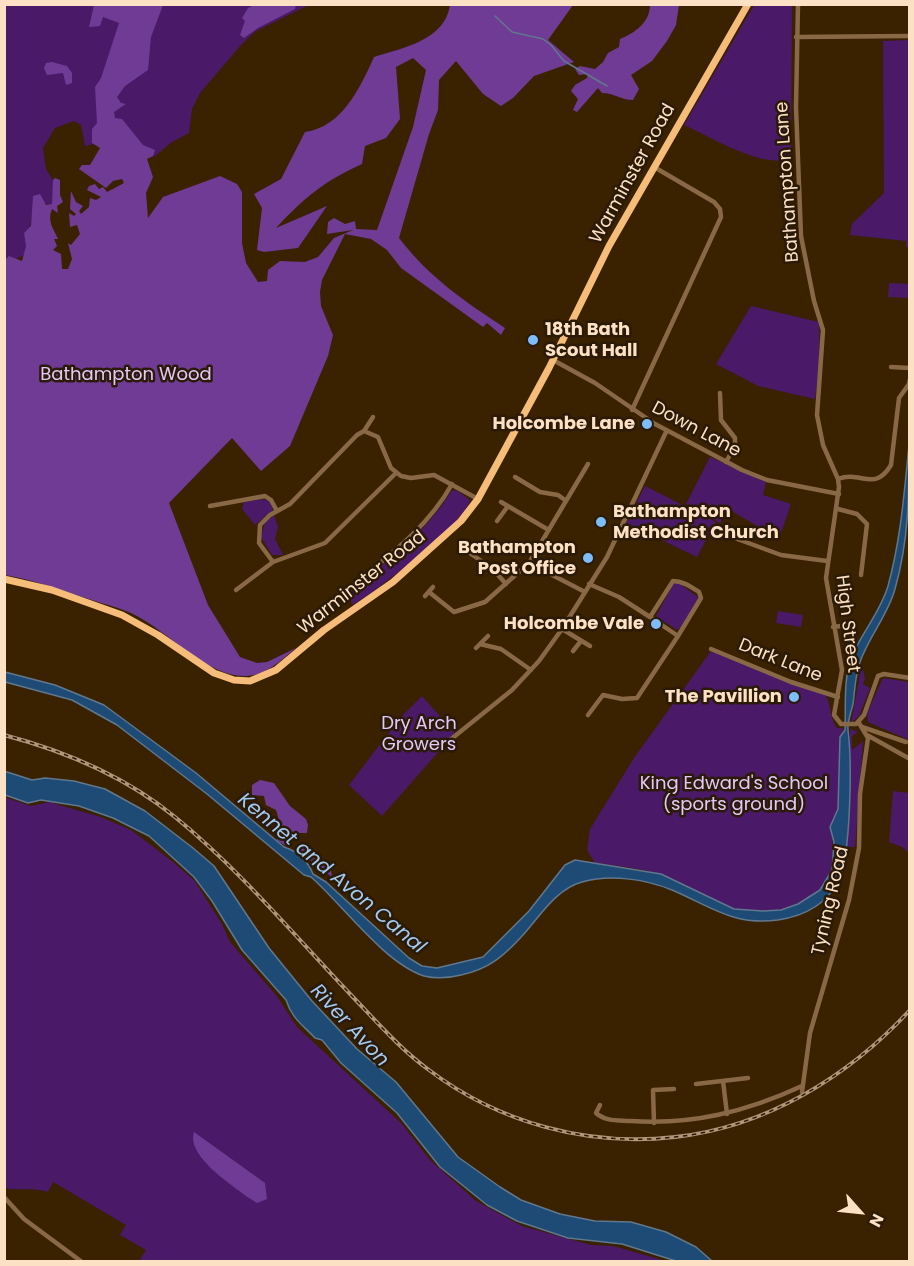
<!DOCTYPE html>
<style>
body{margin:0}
#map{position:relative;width:914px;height:1266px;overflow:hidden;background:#3a2100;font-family:Poppins,sans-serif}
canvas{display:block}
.frame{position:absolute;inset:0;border:6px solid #fde1c4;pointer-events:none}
.north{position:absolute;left:830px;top:1182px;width:60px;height:60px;-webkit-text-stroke:4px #2a1a07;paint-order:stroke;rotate:117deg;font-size:16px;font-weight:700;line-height:24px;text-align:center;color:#fde1c4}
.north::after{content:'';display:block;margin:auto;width:21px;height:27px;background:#fde1c4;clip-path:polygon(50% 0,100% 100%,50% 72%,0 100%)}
</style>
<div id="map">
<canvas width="914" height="1266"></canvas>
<div class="frame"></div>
<div class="north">N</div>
</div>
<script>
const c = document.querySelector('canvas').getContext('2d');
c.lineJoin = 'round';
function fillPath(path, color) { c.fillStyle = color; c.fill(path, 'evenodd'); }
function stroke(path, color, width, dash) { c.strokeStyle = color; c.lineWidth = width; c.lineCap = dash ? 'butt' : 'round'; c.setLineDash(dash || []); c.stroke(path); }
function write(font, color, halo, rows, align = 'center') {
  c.font = font + ' Poppins,sans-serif'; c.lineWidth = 5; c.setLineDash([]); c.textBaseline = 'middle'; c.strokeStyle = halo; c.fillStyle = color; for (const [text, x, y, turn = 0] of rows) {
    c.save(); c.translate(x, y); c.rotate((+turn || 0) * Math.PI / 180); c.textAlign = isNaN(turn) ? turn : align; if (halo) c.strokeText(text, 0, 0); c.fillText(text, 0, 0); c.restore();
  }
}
const green = new Path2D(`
 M4,5H309L256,31L241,45L200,93L192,109L189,133L172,142L155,156L147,158L104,142L85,146L81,125L74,121L55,128L43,148L46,169L55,184L52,205L34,202L26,254L16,259L5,261Z
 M754,5H792L791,160C756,166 715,139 684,125Z
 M909,40H910L909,247H906V241L850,235L852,224L884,193L883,41Z
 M889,283L909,284V298L888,297Z
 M751,306L819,322L820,361L815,399L758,386L716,364Z
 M710,457L766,482L763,495L791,504L779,539L730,510L720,523L711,518L710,510L701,512L686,504Z
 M645,486L716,522L697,557L626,523Z
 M456,490L470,500C464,525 377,590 353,605L347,593C384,562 427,533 451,491Z
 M261,499L270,501L273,510L255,525L242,509L244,502Z
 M274,515L278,527L275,539L283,555H272L261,537L265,522Z
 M674,583H679L699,598L682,626L677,630L656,616Z
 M778,611L803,615L801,627L776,623Z
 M711,651L825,694C832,705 829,718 837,728H843L838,809C826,833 840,858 825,883C806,913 754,918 724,905C703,897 684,882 662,875C641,868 617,866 595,863L587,850L590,829L634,758Z
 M862,663L865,679L863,684L870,688L859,716L851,723Z
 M883,678L909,682V740L868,722L867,713Z
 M422,696L455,733L382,816L349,785L400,718Z
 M850,729L858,732L852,736V750L863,741L855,847H847Z
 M893,791L909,793V853L902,847L889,842Z
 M4,797L31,806L49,802L101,817L131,830L173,862L194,880L222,924L230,942L276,995L297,1027L401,1123L430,1160L476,1201L522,1226L591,1245L613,1246L666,1261H139L146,1250L120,1235L126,1225L53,1182L48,1192C33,1187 20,1191 5,1188Z`);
const forest = new Path2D(`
 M94,5H163L151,37L148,70L125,86L117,97L121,103L126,104L114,112L115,118L122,119L143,145L155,150L153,156L147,159L153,177L146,193L148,218L163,197L220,176L237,184L242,192V243L246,263L258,282L267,281L268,270L280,261L305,262L318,257L334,238L353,230L327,234L328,222L334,218L345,224L355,221L356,229L377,230L413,127L426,70L413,58L396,67L400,119L386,138L365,146L362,164C324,181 304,198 276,228L327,206L298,248L264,252L257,250L262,208L254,194L281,179L305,132C342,127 360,88 374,57C403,48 445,40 450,5H573L548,40L574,62L534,76L513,98L501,106L483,94L456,61L439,80L438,110L429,134L399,238C431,279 463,300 505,328L501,335L487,323L483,327L401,268L387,250L371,239L345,234L322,280L320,292L321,306L333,335L328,356L290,446L261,471L232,438L169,503L208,605L240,657L257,663L267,662L296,648C281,660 266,676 245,676C207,677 169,632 135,615C122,608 106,605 92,600C63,591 35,580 5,575L6,259L9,256L22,261L26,246L24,233L31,226L33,196L40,194L46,205L52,204L53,180L55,178L60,180V195L63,202L57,206L58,213L52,209C47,221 53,228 58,239H54L57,246L53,250L61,254L62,269H68L72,259L68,243L71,245L80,234L77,225L70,227L69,213L74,216L76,214L70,209L71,191L76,202L83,206L79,211L81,214L89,207L90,198L96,200L101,197L87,190L89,186L95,184L99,189L103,187L107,192L124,183L122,179L113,181L106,188L79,169L82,165H90L100,148L92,143V129L97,123L95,87L101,78L119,23L103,17L100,26L89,27Z
 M254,5V4L296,5L295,9L258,28L244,38L240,35L245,21L242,18L248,8Z
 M650,5H679L676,25L667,41L652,61L631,75L639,89L633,100C621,100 614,93 602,93L598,88L577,112L573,110L578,99L571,91L575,85L587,78L588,74L579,75L575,69L580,66L595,69L603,62L608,53L619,47L620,39C635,33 650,22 650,5Z
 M52,62L67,66L72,73V83L66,85L63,73L47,75L44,68L46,63Z
 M260,780L274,783L290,806L306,819L308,825L307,833H292L288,839L289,848L276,840L283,833L276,810L266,805L264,796L252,795V785Z
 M303,844L317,851L318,860L331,870L332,877L300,853L298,845Z
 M194,1132L265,1183L267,1199L257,1203L249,1198C232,1185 186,1156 194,1132Z`);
const water = new Path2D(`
 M909,445C909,495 909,540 895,589C888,615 869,636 860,662C855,675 855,690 853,704C851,713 847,722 848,730C852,761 851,854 839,880C827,904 804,916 778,920C733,926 710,906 672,890C645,879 610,874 582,882C556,889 540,916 523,935C504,956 489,969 461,975C449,978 436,979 424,976C384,963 342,904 311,877L304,875L207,794L117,725L72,700L5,682V672L55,685L104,705L196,773L284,847C298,851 309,863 313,874L326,882L409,958L422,966L437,968L483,957L529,911L565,865L575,860L661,874L734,909L763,911L781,910L798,904L820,890L832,870L834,842L830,827L838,809L840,737L845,730C846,706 843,679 852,656C862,632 880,613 888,586C901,538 904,494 909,445Z
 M4,771L32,780L45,778L74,781L105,789L145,811L193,848L214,866L269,948L312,1001L357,1049L396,1082L458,1157L500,1187L521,1200L560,1214L595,1221L631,1222L666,1232L696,1247L712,1261H676L622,1244L568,1238L517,1221L487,1205L440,1167L397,1113L341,1063L322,1040L315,1038C303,1025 292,1019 286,1000L242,950L212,901L194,877L149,836L113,818L79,806L41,800L28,803L5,795Z`);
const stream = new Path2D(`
 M495,16L512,32L543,39L551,45L564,61L607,86`);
const minor = new Path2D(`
 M798,4L796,107L801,236L814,301L823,330L817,415L823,445L838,479L839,487L826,578L842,670L834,715L841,724H856L864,715L878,676L884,674L910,678
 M796,37L910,36
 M553,360L595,383L655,424L742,470L767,480L839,494
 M891,367L910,368
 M720,393L721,420L735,438V446L726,462
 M632,410L721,217L720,209L714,202L654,167
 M364,431L373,417
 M396,473L325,543L273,562L259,543L260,525L270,515L290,504L357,435L364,431L378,437L391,468L401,476L411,478L434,475L478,499
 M515,477L540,492L558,495L565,500
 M838,479C861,470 874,493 891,465L899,398L909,384L910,379
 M501,502L547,529
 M210,506L265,496L271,500L277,511
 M838,509L857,514L867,524L861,575
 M497,521L508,506
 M721,533L781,555L827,561
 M471,554L492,568L506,584
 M673,581C683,581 691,587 699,592L701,598L678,636L650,617Z
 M589,584L619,597L650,617
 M353,585C390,555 428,527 452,484
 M236,590L273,562
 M429,592L454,612L485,602L529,563
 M585,592L529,563L588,464
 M425,596L433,587
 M833,627L850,625
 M562,629L590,646
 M480,644L488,636
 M476,648L480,644L501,649L531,670
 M711,649L791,682L838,697
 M573,651L581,641
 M588,715L603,695L622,699L637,698L678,636
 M862,727L906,742
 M867,735L910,759
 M450,740L512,690L539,661L562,629L607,557L667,430
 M723,1081L727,1114
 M696,1084L748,1078
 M802,1092L810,1033L849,900L859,848L860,794L868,738L859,723
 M600,1105L596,1113C606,1122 619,1120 631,1121C692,1125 746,1112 802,1086
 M654,1123L653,1090L674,1089
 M4,1197L24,1219L82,1262`);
const trunk = new Path2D(`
 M4,579L52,590L122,615L158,635L214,673L234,680L250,681L276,670L324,630L393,582L461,521L478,499L549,368L609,246L748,4`);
const rail = new Path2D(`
 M4,735C65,751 126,777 175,817C239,869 294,935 351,995C376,1021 400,1049 429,1070C499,1123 588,1147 675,1137C766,1127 848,1077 910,1010`);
const markers = [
 [533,340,6,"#7fbdfa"],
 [647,424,6,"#7fbdfa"],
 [601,522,6,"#7fbdfa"],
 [588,558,6,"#7fbdfa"],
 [656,624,6,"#7fbdfa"],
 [794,697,6,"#7fbdfa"]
];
const streetNames = [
 ["Warminster Road",633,174,-61],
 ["Bathampton Lane",788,182,-94],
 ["Down Lane",696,430,28],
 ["Warminster Road",362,583,-38],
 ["High Street",847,624,83],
 ["Dark Lane",780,661,22],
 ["Tyning Road",831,901,-77]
];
const poiNames = [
 ["18th Bath",545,330,"left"],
 ["Scout Hall",545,351,"left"],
 ["Holcombe Lane",635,424],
 ["Bathampton",613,512,"left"],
 ["Methodist Church",613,533,"left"],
 ["Bathampton",576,548],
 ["Post Office",576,569],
 ["Holcombe Vale",644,624],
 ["The Pavillion",782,697]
];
const parkNames = [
 ["Bathampton Wood",126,375],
 ["Dry Arch",419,724],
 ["Growers",419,745],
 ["King Edward's School",734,784],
 ["(sports ground)",734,805]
];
const waterNames = [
 ["Kennet and Avon Canal",331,874,40],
 ["River Avon",349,1026,47]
];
fillPath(green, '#4a1968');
fillPath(forest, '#703b95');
fillPath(water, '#1d4b76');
stroke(water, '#60788d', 1.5);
stroke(stream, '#60788d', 1.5);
stroke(minor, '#896945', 4.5);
stroke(trunk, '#f5bc7a', 7);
stroke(rail, '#b09576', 4);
stroke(rail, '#2a1a07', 1.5, [4.5]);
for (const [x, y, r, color] of markers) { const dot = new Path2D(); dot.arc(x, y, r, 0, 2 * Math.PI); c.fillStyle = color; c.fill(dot); stroke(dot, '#2a1a07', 2); }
write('18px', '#fde1c4', '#2a1a07', streetNames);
write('bold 18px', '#fde1c4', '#2a1a07', poiNames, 'right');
write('18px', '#e2c9f8', '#2a1a07', parkNames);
write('italic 20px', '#a1c9f1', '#2a1a07', waterNames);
</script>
